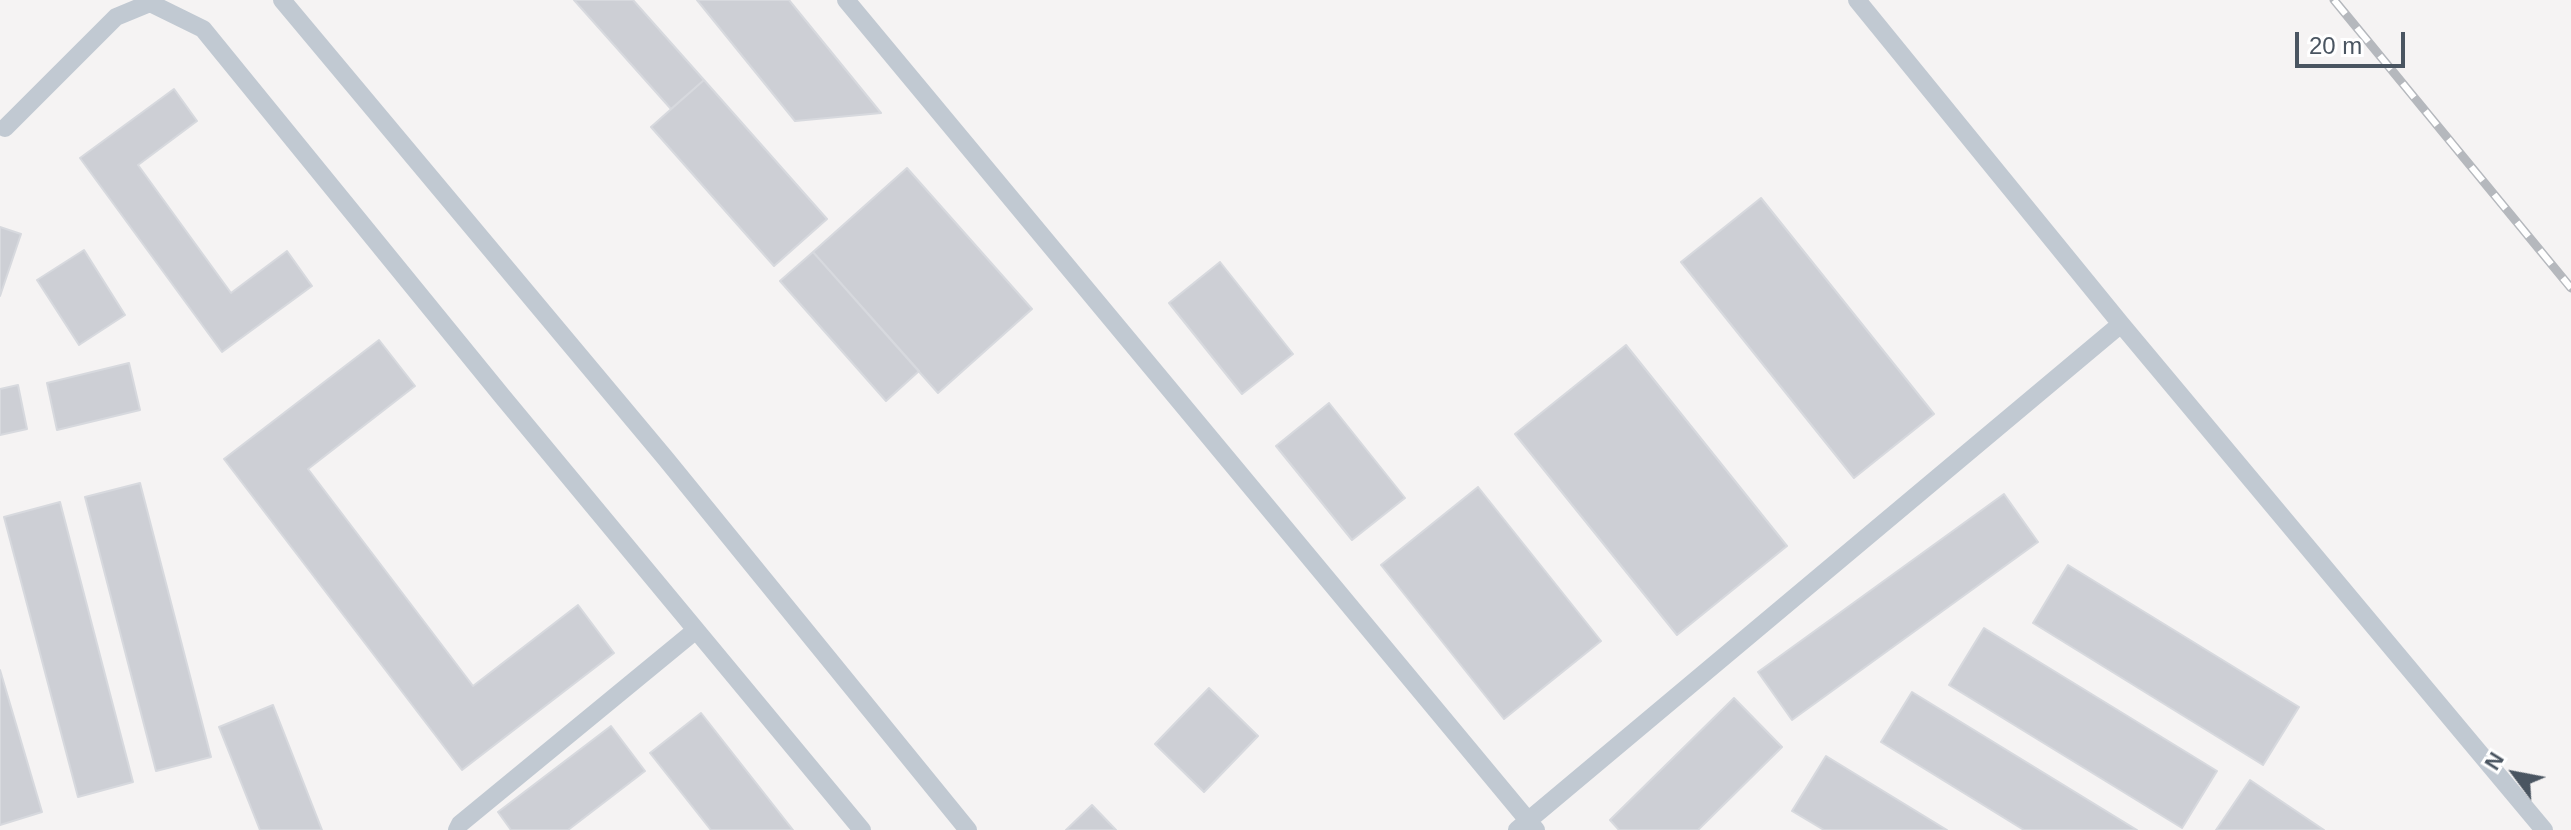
<!DOCTYPE html>
<style>
body{margin:0}
#map{position:relative;width:2571px;height:830px;overflow:hidden;background:#f5f3f3;font-family:Helvetica,sans-serif}
canvas{display:block}
.north{position:absolute;left:2475px;top:734px;width:80px;height:80px;-webkit-text-stroke:6px #fff;paint-order:stroke;rotate:302deg;font-size:22px;font-weight:700;line-height:32px;text-align:center;color:#4a5561}
.north::after{content:'';display:block;margin:auto;width:28px;height:36px;background:#4a5561;clip-path:polygon(50% 0,100% 100%,50% 72%,0 100%)}
.scale{position:absolute;left:2295px;top:32px;width:110px;height:36px;box-sizing:border-box;border:4px solid #4a5561;border-top:0;padding-left:10px;font-size:24px;line-height:28px;white-space:nowrap;color:#4a5561;-webkit-text-stroke:6px #fff;paint-order:stroke}
</style>
<div id="map">
<canvas width="2571" height="830"></canvas>
<div class="north">N</div>
<div class="scale">20 m</div>
</div>
<script>
const c = document.querySelector('canvas').getContext('2d');
c.lineJoin = 'round';
function fillPath(path, color) { c.fillStyle = color; c.fill(path, 'evenodd'); }
function stroke(path, color, width, dash) { c.strokeStyle = color; c.lineWidth = width; c.lineCap = dash ? 'butt' : 'round'; c.setLineDash(dash || []); c.stroke(path); }
const building = new Path2D(`
 M574,0H633L704,80L671,109Z
 M697,0H789L881,113L795,121Z
 M704,80L827,219L774,266L651,127Z
 M174,89L197,121L138,165L231,293L287,251L312,286L222,352L80,158Z
 M907,168L1032,309L938,393L813,252Z
 M1761,198L1934,414L1854,478L1681,262Z
 M0,227L21,234L0,296Z
 M84,250L125,315L79,345L37,280Z
 M813,252L919,371L886,401L780,281Z
 M1220,262L1293,354L1242,394L1169,303Z
 M379,340L415,386L308,469L473,686L578,605L614,653L462,770L224,459Z
 M1626,345L1787,546L1677,635L1515,434Z
 M129,363L140,410L57,430L47,383Z
 M18,385L27,429L0,435V389Z
 M1329,403L1405,498L1352,540L1276,446Z
 M140,483L211,757L156,771L85,497Z
 M1478,487L1601,641L1504,719L1381,565Z
 M2004,494L2038,542L1792,720L1758,672Z
 M60,502L133,782L78,797L4,517Z
 M2068,565L2299,707L2263,765L2033,623Z
 M1984,628L2217,771L2182,828L1949,685Z
 M0,670L42,812L0,825Z
 M1209,688L1258,736L1204,792L1155,744Z
 M1912,692L2137,830H2024L1881,742Z
 M1734,698L1782,747L1698,830H1619L1610,820Z
 M273,705L322,830H260L219,727Z
 M701,713L793,830H711L650,753Z
 M611,726L645,771L568,830H511L498,812Z
 M1826,756L1947,830H1824L1792,811Z
 M2250,780L2324,830H2216Z
 M1092,805L1116,830H1066Z`);
const service = new Path2D(`
 M282,0L666,459L968,830
 M846,0L1536,830
 M1857,0L2121,324L2544,830
 M5,128L116,17L150,3L203,29L502,396L862,830
 M457,830L460,824L696,630
 M1517,830L2121,324`);
const rail = new Path2D(`
 M2334,0L2571,288`);
fillPath(building, '#cdcfd5');
stroke(building, '#d7d9de', 2);
stroke(service, '#c1c9d2', 18);
stroke(rail, '#b5b8bd', 9);
stroke(rail, '#fff', 6, [18]);
</script>
